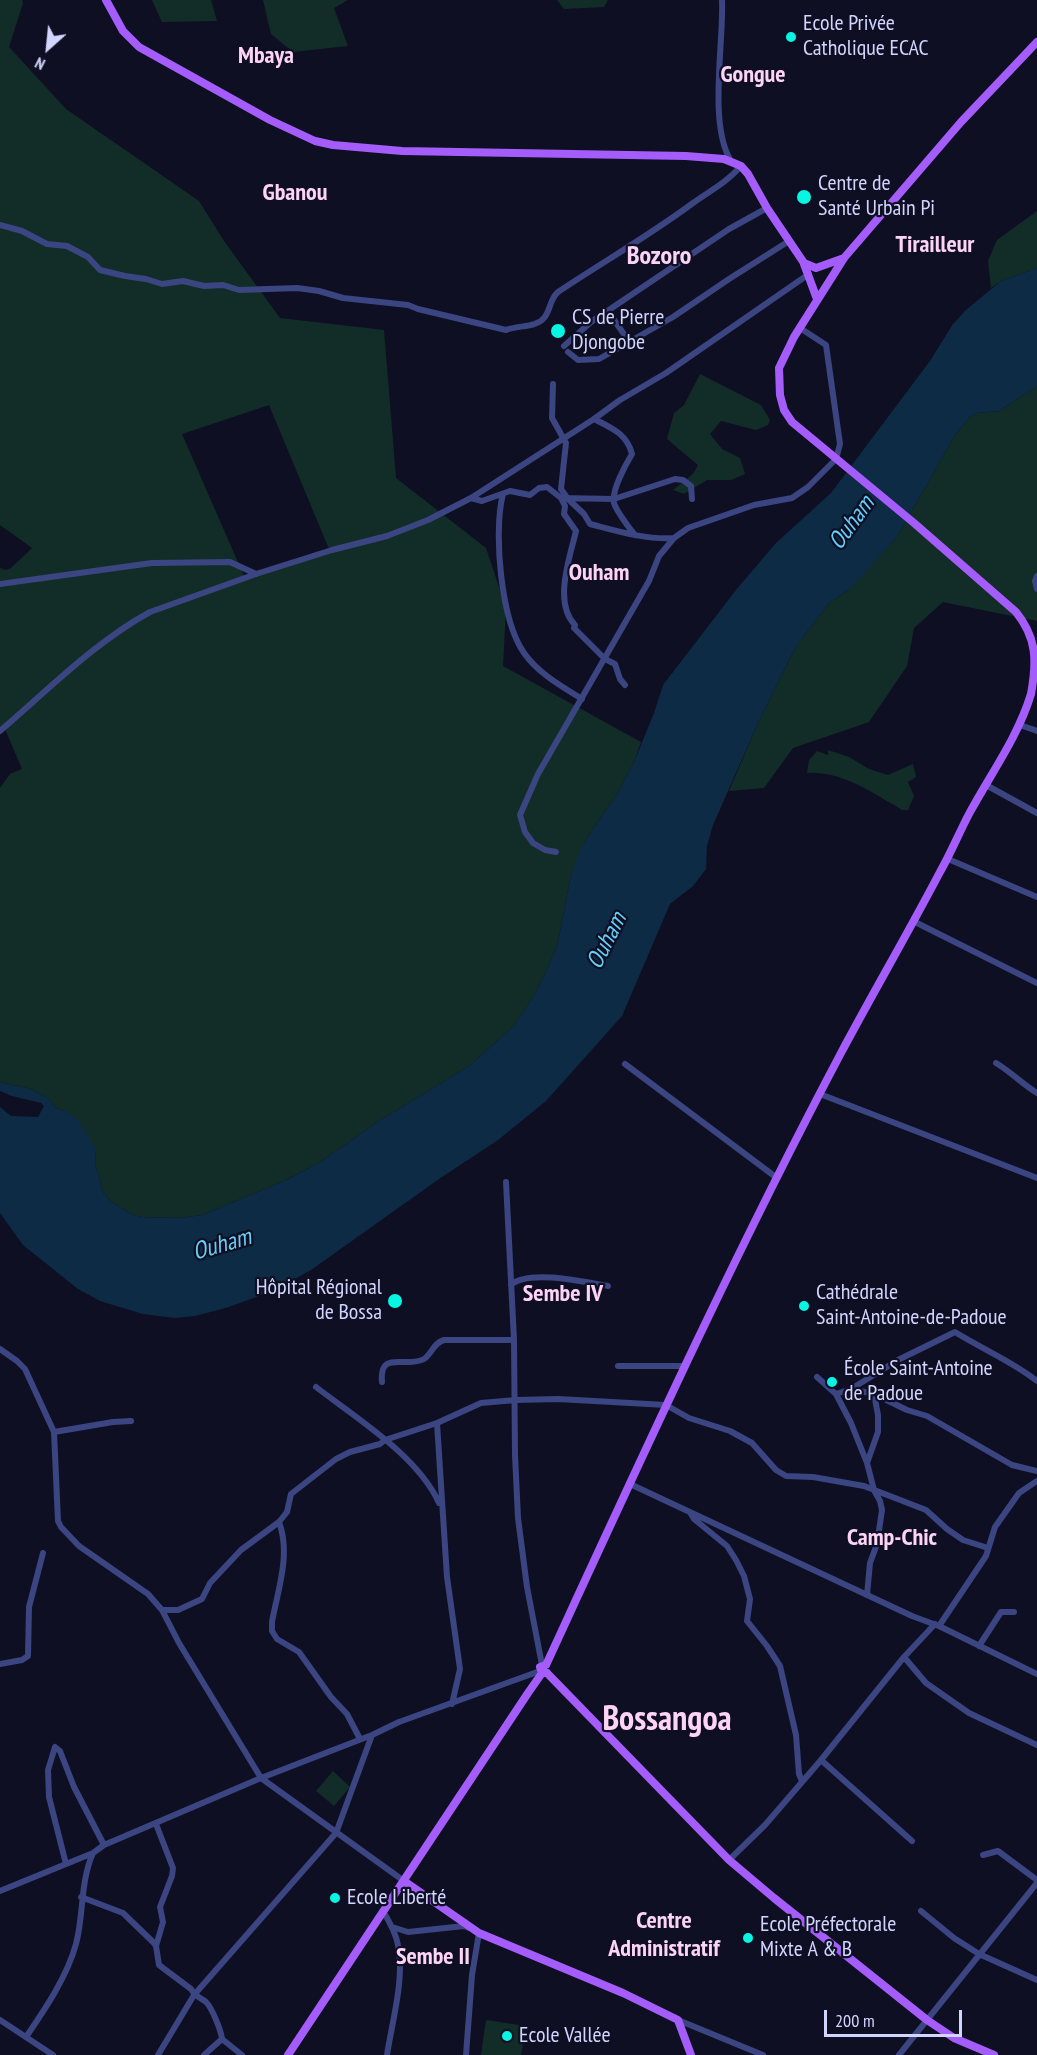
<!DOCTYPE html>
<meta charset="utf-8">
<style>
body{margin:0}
#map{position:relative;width:1037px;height:2055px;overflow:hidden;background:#0f0f23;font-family:"PT Sans Narrow",sans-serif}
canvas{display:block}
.north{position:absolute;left:18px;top:18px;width:60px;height:60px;-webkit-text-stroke:4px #0f0f23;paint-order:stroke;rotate:207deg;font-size:16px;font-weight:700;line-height:24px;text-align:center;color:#d2d5fe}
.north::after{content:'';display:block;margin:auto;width:21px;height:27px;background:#d2d5fe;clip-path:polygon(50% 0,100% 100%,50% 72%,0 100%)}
.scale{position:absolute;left:824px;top:2010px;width:138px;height:27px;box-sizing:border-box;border:3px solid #d2d5fe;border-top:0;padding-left:8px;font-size:18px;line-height:21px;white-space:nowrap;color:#d2d5fe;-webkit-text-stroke:4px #0f0f23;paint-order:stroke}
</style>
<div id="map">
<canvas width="1037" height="2055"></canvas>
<div class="north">N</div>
<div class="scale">200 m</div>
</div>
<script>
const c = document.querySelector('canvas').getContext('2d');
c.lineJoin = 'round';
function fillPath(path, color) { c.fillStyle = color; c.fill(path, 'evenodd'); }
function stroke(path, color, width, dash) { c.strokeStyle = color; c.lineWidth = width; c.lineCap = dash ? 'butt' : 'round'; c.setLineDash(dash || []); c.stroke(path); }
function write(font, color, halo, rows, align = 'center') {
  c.font = font + ' "PT Sans Narrow",sans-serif'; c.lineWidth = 4.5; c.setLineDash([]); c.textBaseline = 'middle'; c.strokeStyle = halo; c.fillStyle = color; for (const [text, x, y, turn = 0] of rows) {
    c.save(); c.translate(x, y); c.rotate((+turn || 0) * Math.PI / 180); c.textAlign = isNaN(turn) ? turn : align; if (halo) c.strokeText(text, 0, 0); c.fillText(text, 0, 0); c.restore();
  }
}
const green = new Path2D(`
 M0,0H22L23,3L9,47L66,109L199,201L224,241L280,318L384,330L396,478L486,548L506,608L503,666L641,742L634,762L619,791L587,838L571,875L558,942L549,966L532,999L514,1026L469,1066L379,1121L319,1163L282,1182L202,1215L179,1218L141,1217L131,1214L110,1201L103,1192L95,1164L96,1149L66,1111L55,1108L48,1098L31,1089L0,1082V788L10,774L22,769L5,729L0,733V568L6,570L11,568L32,548L0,525ZM269,405L329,549L244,576L182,434Z
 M152,0H211L217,21L162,22Z
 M263,0H348L334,8L348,46L293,52L271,34Z
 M557,0H608L604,7L564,9Z
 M1037,211V268L1001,281L991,288L988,261L997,240Z
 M700,374L761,405L770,420L768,425L756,430L721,421L710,434L722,449L740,458L745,474L731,480H707L684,494L673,490L693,474L698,465L667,439L674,413L684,405Z
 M1037,386V621L943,602L914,628L907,666L869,722L793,748L764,788L729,791L758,723L796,646L829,603L848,590L898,535L955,435L970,417L977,413L999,411Z
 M828,750L849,757L869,769L888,775L913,764L916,777L908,782L914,796L908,810H902C873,793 842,771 807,773L809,760L817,751L828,755Z
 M333,1771L350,1787L334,1806L316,1791Z
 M486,2020L526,2026L521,2055H481Z`);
const water = new Path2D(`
 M1037,268V386L999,411L977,413L970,417L955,435L898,535L862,576L848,590L829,603L796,646L758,723L713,825L707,846L706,869L693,886L670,904L622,1016L546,1101L498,1140L439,1179L311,1270L275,1290L229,1307L195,1316L175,1318L143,1314L100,1301L78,1289L23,1245L0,1213V1107L11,1116L38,1117L44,1106L41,1103L12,1096L0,1091V1082L31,1089L48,1098L55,1108L66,1111L78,1120L96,1149L95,1164L98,1174L103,1192L110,1201L131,1214L141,1217L179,1218L202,1215L282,1182L319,1163L379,1121L469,1066L514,1026L532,999L549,966L558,942L571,875L578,855L587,838L619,791L634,762L654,713L663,685L736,590L776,543L831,493L930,361L953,324L966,310L1001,281Z`);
const minor = new Path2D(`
 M722,0C724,43 708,124 731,161
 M0,225L22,231L47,244L67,246L88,257L100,270L125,276L146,279L162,284L183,281L204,286L223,285L239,290L297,288L319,291L343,298L408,305L418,309L506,330C518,325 536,328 544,318C551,310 549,300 558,292C603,262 650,235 693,203C711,190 726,183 741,166
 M608,311L630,343
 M564,346L591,322L729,229L767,208
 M568,352L578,360L599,359L673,317L729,279L789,241
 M553,384L552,418L566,443L561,489L568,499L584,514L590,524C617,531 646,540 674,538
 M594,419C612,428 627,434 632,454C626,464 611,491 614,503C616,510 629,528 635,535
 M503,494C493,532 501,620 524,653C538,673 561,686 582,699
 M471,498L482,501L510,491L530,495L539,488L547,487L561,498L614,499L675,479L683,480L691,486L692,499
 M561,498L565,506L564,514L576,531C570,557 553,603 575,625L574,628L605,659L615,664L620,679L625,685
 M1037,576L1035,581L1037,589
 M0,584L152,563L230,562L256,574
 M1020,725L1037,731
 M0,731C48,690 95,642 150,612L256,574L332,550L387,536L428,520L471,498L594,419L620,400L666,373L809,274
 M986,785L1037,813
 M556,852L545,850L533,843L525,832L520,815L538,774L649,581L659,556L674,538L688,528L754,505L792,498L808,487L836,459L840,444L826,345L800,328
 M948,859L1037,897
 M913,921L1037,983
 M996,1063C1011,1072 1021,1083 1037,1093
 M625,1064L777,1178
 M820,1094L1037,1178
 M506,1182L514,1340L515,1455L518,1518L527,1587L542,1665
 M511,1285C528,1269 585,1282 608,1286
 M0,1349L17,1361L25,1369L54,1432L58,1521L61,1527L79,1546L148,1594L162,1610L179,1643L261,1778L404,1881
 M618,1366H685
 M817,1377L836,1394L851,1423L867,1463L874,1490L880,1501L882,1510L877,1544L870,1563L867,1595
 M382,1382C379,1349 406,1369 424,1359C432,1354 433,1343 444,1340H514
 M316,1387C356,1418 418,1456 439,1503
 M851,1389L898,1360L955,1332C982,1349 1012,1361 1037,1381
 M836,1394L851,1389L874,1394L907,1410L927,1416L1012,1465L1037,1471
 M437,1423L447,1577L460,1669L452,1704
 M54,1432L113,1422L131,1421
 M867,1463L878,1432V1415L874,1394
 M630,1484L912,1616L939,1626L1037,1674
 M691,1514L694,1519L727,1546L736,1560L744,1576L750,1599L747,1621L767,1646L780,1666L796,1735L799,1774L802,1781
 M279,1522C291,1554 278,1589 272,1622V1631L277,1639L299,1652L331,1697L347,1714L360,1739
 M162,1610H178L202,1599L210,1583L241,1550L279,1522L287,1512L291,1494L336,1459L350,1452L380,1444L385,1440L437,1423L481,1403L516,1400L558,1399L666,1405L689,1418L730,1431L752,1443L776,1470L786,1476L813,1477L864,1486L926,1510L947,1529L963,1540L988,1548
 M939,1626L986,1556L995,1527L1019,1493L1037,1481
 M979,1646L1001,1612H1014
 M904,1657L926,1683L969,1713L1037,1745
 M0,1664L22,1660L28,1656L29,1607L43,1553
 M55,1747L48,1770L49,1797L66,1864
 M55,1747L60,1751L74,1787L104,1845
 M821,1760L912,1841
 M983,1855L998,1851L1037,1880
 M729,1860L765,1825L821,1760L904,1657L935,1624
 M0,1891L93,1853L104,1845L261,1778L372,1735L399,1722L540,1671
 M81,1897L123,1913L153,1942L156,1946L159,1965L191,1989C195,1997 200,1997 206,2002C212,2008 221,2030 222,2039L242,2055
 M383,1911C389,1921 396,1933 398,1945C405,1978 392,2022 387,2055
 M921,1911L954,1938L979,1954L1037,1980
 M392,1927L408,1932L464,1926L469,1928
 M156,1946L163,1922L160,1907L172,1876L173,1868L156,1824
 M0,2020L53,2055
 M678,2020L763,2055
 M26,2037C45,2009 67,1977 76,1944C84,1914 80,1882 93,1853
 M158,2055L194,1995L336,1833L372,1735
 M204,2055L222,2039
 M466,2055L472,1975L479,1933
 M899,2055L1037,1883`);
const major = new Path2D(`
 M106,0L123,31L139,47L270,120L315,141L333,145L402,151L686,156L724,159L741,166L748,174L767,208L804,263L816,268L844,258
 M804,264L817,299
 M542,1673L540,1667L546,1665C641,1459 735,1253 841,1053C873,993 908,933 940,872C951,853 959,833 969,814C990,775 1018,737 1031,694C1037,661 1037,638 1016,612L914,523L792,422L784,410L780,395L779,368L794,337L844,258L961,122L1037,42
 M547,1673L729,1860L774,1898L927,2020L954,2038L994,2055
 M404,1881L479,1933L623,1993L678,2020L691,2055
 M288,2055C368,1934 449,1814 528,1693L542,1673H547`);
const markers = [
 [791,37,6,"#07f5e3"],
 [804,197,8,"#07f5e3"],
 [558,331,8,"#07f5e3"],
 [395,1301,8,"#07f5e3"],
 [804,1306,6,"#07f5e3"],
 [832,1382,6,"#07f5e3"],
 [335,1898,6,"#07f5e3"],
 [748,1938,6,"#07f5e3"],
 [507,2036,6,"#07f5e3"]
];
const poiNames = [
 ["Ecole Privée",803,24],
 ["Catholique ECAC",803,49],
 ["Centre de",818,184],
 ["Santé Urbain Pi",818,209],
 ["CS de Pierre",572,318],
 ["Djongobe",572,343],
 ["Hôpital Régional",382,1288,"right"],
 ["de Bossa",382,1313,"right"],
 ["Cathédrale",816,1293],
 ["Saint-Antoine-de-Padoue",816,1318],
 ["École Saint-Antoine",844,1369],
 ["de Padoue",844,1394],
 ["Ecole Liberté",347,1898],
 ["Ecole Préfectorale",760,1925],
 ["Mixte A & B",760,1950],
 ["Ecole Vallée",519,2036]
];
const neighbourhoodNames = [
 ["Mbaya",266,56],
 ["Gongue",753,75],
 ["Gbanou",295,193],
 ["Tirailleur",935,245],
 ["Ouham",599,573],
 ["Sembe IV",563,1294],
 ["Camp-Chic",892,1538],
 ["Centre",664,1921],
 ["Administratif",664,1949],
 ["Sembe II",433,1957]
];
const waterNames = [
 ["Ouham",852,523,-54],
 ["Ouham",607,941,-63],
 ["Ouham",222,1245,-16]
];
const quarterNames = [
 ["Bozoro",659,257]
];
const townNames = [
 ["Bossangoa",667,1720]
];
fillPath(green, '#122d27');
fillPath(water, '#0d2b44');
stroke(minor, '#3b4581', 6);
stroke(major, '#a45dfa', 8);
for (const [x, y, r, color] of markers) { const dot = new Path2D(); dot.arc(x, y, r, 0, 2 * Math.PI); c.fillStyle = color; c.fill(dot); stroke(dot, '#0f0f23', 2); }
write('22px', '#d2d5fe', '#0f0f23', poiNames, 'left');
write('bold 24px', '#fed4f6', '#0f0f23', neighbourhoodNames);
write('italic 24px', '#64cffa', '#0f0f23', waterNames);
write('bold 26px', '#fed4f6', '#0f0f23', quarterNames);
write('bold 34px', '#fed4f6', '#0f0f23', townNames);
</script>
